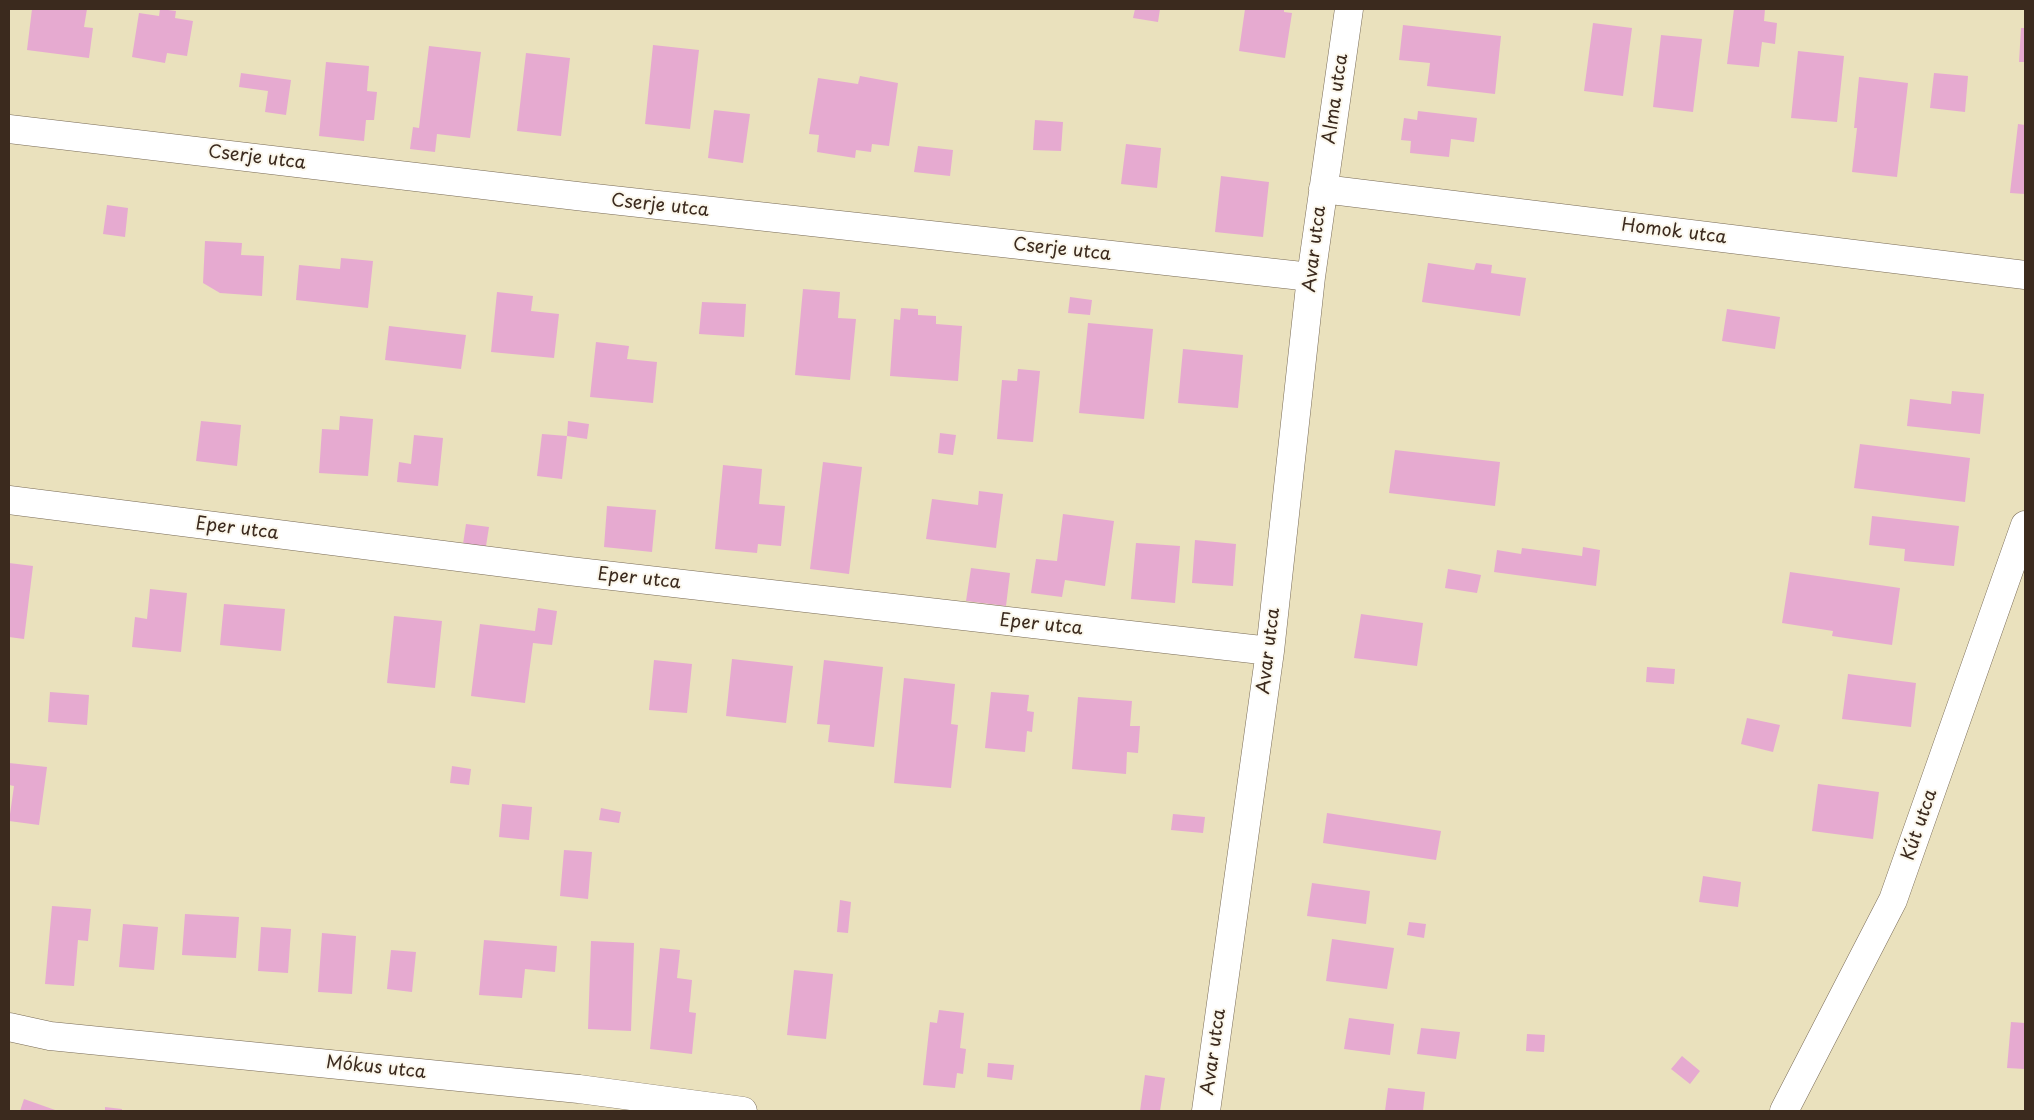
<!DOCTYPE html>
<meta charset="utf-8">
<style>
body{margin:0}
#map{position:relative;width:2034px;height:1120px;overflow:hidden;background:#eae1bd;font-family:"Playpen Sans",sans-serif}
canvas{display:block}
.frame{position:absolute;inset:0;border:10px solid #3b2a1e;pointer-events:none}
</style>
<div id="map">
<canvas width="2034" height="1120"></canvas>
<div class="frame"></div>
</div>
<script>
const c = document.querySelector('canvas').getContext('2d');
c.lineJoin = 'round';
function fillPath(path, color) { c.fillStyle = color; c.fill(path, 'evenodd'); }
function stroke(path, color, width, dash) { c.strokeStyle = color; c.lineWidth = width; c.lineCap = dash ? 'butt' : 'round'; c.setLineDash(dash || []); c.stroke(path); }
function write(font, color, halo, rows, align = 'center') {
  c.font = font + ' "Playpen Sans",sans-serif'; c.lineWidth = 4; c.setLineDash([]); c.textBaseline = 'middle'; c.strokeStyle = halo; c.fillStyle = color; for (const [text, x, y, turn = 0] of rows) {
    c.save(); c.translate(x, y); c.rotate((+turn || 0) * Math.PI / 180); c.textAlign = isNaN(turn) ? turn : align; if (halo) c.strokeText(text, 0, 0); c.fillText(text, 0, 0); c.restore();
  }
}
const building = new Path2D(`
 M32,9H87L84,27L93,28L89,58L27,50Z
 M160,9L176,11L175,18L193,21L187,56L167,53L165,63L132,57L139,13L159,16Z
 M1135,9H1160L1158,22L1133,18Z
 M1245,9H1284V12L1292,13L1285,58L1239,51Z
 M1734,9H1765L1764,21L1777,23L1775,44L1762,42L1759,67L1727,64Z
 M1593,23L1632,28L1623,96L1584,91Z
 M1403,25L1501,36L1495,94L1427,86L1430,63L1399,60Z
 M2021,28H2025V62H2019Z
 M1661,35L1702,39L1693,112L1653,107Z
 M653,45L699,50L690,129L645,124Z
 M429,46L481,52L470,138L437,134L435,152L410,149L413,127L419,128Z
 M1798,51L1844,56L1837,122L1791,118Z
 M526,53L570,58L561,136L517,131Z
 M326,62L369,66L367,91L377,92L374,120H366L364,141L319,136Z
 M241,73L291,80L286,115L265,112L268,91L239,87Z
 M1934,73L1968,76L1965,112L1930,108Z
 M860,76L898,83L889,146L872,144L871,152L856,150L855,158L817,152L819,135L809,134L818,78L858,84Z
 M1859,77L1908,83L1897,177L1852,172L1857,128H1854Z
 M714,110L750,114L743,163L708,158Z
 M1418,111L1477,118L1474,142L1451,139L1449,157L1410,153L1411,141L1401,140L1404,118L1417,120Z
 M1035,120L1063,122L1061,151L1033,150Z
 M2018,124L2025,125V194L2010,193Z
 M1126,144L1161,148L1157,188L1121,184Z
 M918,146L953,150L950,176L914,172Z
 M1221,176L1269,182L1263,237L1215,232Z
 M107,205L128,208L125,237L103,234Z
 M205,241L242,243L241,255L264,256L262,296L220,293L203,283Z
 M341,258L373,261L368,308L296,300L299,265L340,269Z
 M1428,263L1474,270L1476,263L1492,265L1491,273L1526,278L1520,316L1422,302Z
 M803,289L840,292L838,318L856,319L850,380L795,375Z
 M497,292L533,296L531,311L559,314L554,358L491,352Z
 M1070,297L1092,300L1090,315L1068,313Z
 M702,302L746,304L744,337L699,334Z
 M901,308L918,309V315L936,316V324L962,326L958,381L890,376L894,319L900,320Z
 M1727,309L1780,317L1775,349L1722,341Z
 M1088,323L1153,329L1144,419L1079,413Z
 M389,326L466,335L461,369L385,360Z
 M596,342L629,346L627,359L657,362L653,403L590,397Z
 M1183,349L1243,355L1238,408L1178,403Z
 M1018,369L1040,371L1033,442L997,439L1002,380L1017,381Z
 M1952,391L1984,394L1980,434L1907,426L1910,399L1951,404Z
 M340,416L373,419L368,476L319,473L322,429L339,430Z
 M201,421L241,425L237,466L196,461Z
 M568,421L589,424L587,439L567,436Z
 M940,433L956,435L953,455L938,453Z
 M542,434L567,436L562,479L537,476Z
 M414,435L443,438L438,486L397,482L399,462L411,464Z
 M1860,444L1970,458L1965,502L1854,488Z
 M1395,450L1500,462L1495,506L1389,493Z
 M823,462L862,467L849,574L810,569Z
 M723,465L762,469L759,504L785,506L781,546L758,544L757,553L715,549Z
 M979,491L1003,494L996,548L926,539L932,499L978,505Z
 M607,506L656,510L652,552L604,547Z
 M1063,514L1114,521L1105,586L1065,580L1062,597L1031,593L1036,559L1057,561Z
 M1872,516L1959,526L1954,566L1904,561L1905,549L1869,545Z
 M466,524L489,527L486,546L463,544Z
 M1195,540L1236,544L1233,586L1192,583Z
 M1136,543L1180,546L1175,603L1131,599Z
 M1583,547L1600,550L1596,586L1494,572L1497,550L1521,554L1522,548L1582,556Z
 M9,563L33,566L24,639L9,637Z
 M971,568L1010,573L1006,606L966,601Z
 M1448,569L1481,575L1477,593L1445,588Z
 M1790,572L1900,588L1892,645L1832,636L1833,631L1782,623Z
 M150,589L187,593L181,652L132,647L135,617L147,619Z
 M224,604L285,609L281,651L220,645Z
 M538,608L557,611L552,645L533,643L525,703L471,696L480,624L535,631Z
 M1361,614L1423,623L1417,666L1354,658Z
 M394,616L442,621L435,688L387,683Z
 M732,659L793,666L786,723L726,716Z
 M654,660L692,664L687,713L649,710Z
 M824,660L883,667L874,747L828,742L830,725L817,724Z
 M1647,667L1675,669L1674,684L1646,682Z
 M1848,674L1916,683L1911,727L1842,719Z
 M904,678L955,684L951,724L958,725L951,788L894,783Z
 M50,692L89,695L87,725L48,722Z
 M991,692L1029,695L1027,711L1034,712L1032,732L1027,731L1025,752L985,748Z
 M1078,697L1132,701L1130,726H1140L1138,753L1127,752L1126,774L1072,769Z
 M1747,718L1780,725L1773,752L1741,744Z
 M9,763L47,767L39,825L9,821L14,786L9,785Z
 M452,766L471,769L469,785L450,783Z
 M1818,784L1879,792L1873,839L1812,831Z
 M502,804L532,807L529,840L499,837Z
 M601,808L621,812L619,823L599,820Z
 M1327,813L1441,831L1436,860L1323,843Z
 M1173,814L1205,817L1203,833L1171,830Z
 M564,850L592,852L588,899L560,896Z
 M1703,876L1741,882L1738,907L1699,902Z
 M1312,883L1370,891L1366,924L1307,916Z
 M840,900L851,902L848,933L837,932Z
 M52,906L91,909L88,941L78,940L74,986L45,984Z
 M185,914L239,917L236,958L182,955Z
 M1409,922L1426,924L1424,938L1407,935Z
 M123,924L158,927L154,970L119,967Z
 M261,927L291,929L288,973L258,971Z
 M322,933L356,936L352,994L318,992Z
 M1332,939L1394,948L1387,989L1326,981Z
 M484,940L557,946L555,972L525,969L522,998L479,995Z
 M591,941L634,943L631,1031L588,1029Z
 M660,948L680,950L677,978L692,980L689,1012L696,1013L692,1054L650,1049Z
 M391,950L416,952L412,992L387,989Z
 M794,970L833,974L826,1039L787,1035Z
 M939,1010L964,1013L960,1048L966,1049L963,1074L957,1073L955,1088L923,1085L930,1022L937,1023Z
 M1349,1018L1394,1024L1390,1055L1344,1049Z
 M2011,1022L2025,1023V1069L2007,1068Z
 M1421,1028L1460,1032L1456,1059L1417,1054Z
 M1527,1034L1545,1035L1544,1052L1526,1051Z
 M1682,1056L1700,1071L1690,1084L1671,1069Z
 M988,1063L1014,1065L1012,1080L987,1077Z
 M1145,1075L1165,1078L1160,1111H1140Z
 M1388,1088L1425,1092L1423,1111H1385Z
 M24,1099L58,1111H20Z
 M105,1107L122,1109V1111H105Z`);
const street = new Path2D(`
 M9,129L585,197L1311,277
 M1323,189L2025,275
 M9,500L569,571L1270,651
 M9,1027L50,1036L579,1089L743,1111
 M1206,1111L1270,651L1311,277L1349,9
 M1784,1111L1893,900L2025,525`);
const streetNames = [
 ["Alma utca",1336,99,-82],
 ["Cserje utca",257,158,7],
 ["Cserje utca",660,206,6],
 ["Homok utca",1674,232,7],
 ["Avar utca",1315,249,-83],
 ["Cserje utca",1062,250,6],
 ["Eper utca",237,529,7],
 ["Eper utca",639,579,6],
 ["Eper utca",1041,625,6],
 ["Avar utca",1269,651,-83],
 ["Kút utca",1920,825,-71],
 ["Avar utca",1214,1052,-82],
 ["Mókus utca",376,1068,6]
];
fillPath(building, '#e6aad0');
stroke(street, '#786a56', 29);
stroke(street, '#fff', 28);
write('18px', '#3b2a1e', '#fbf7ec', streetNames);
</script>
